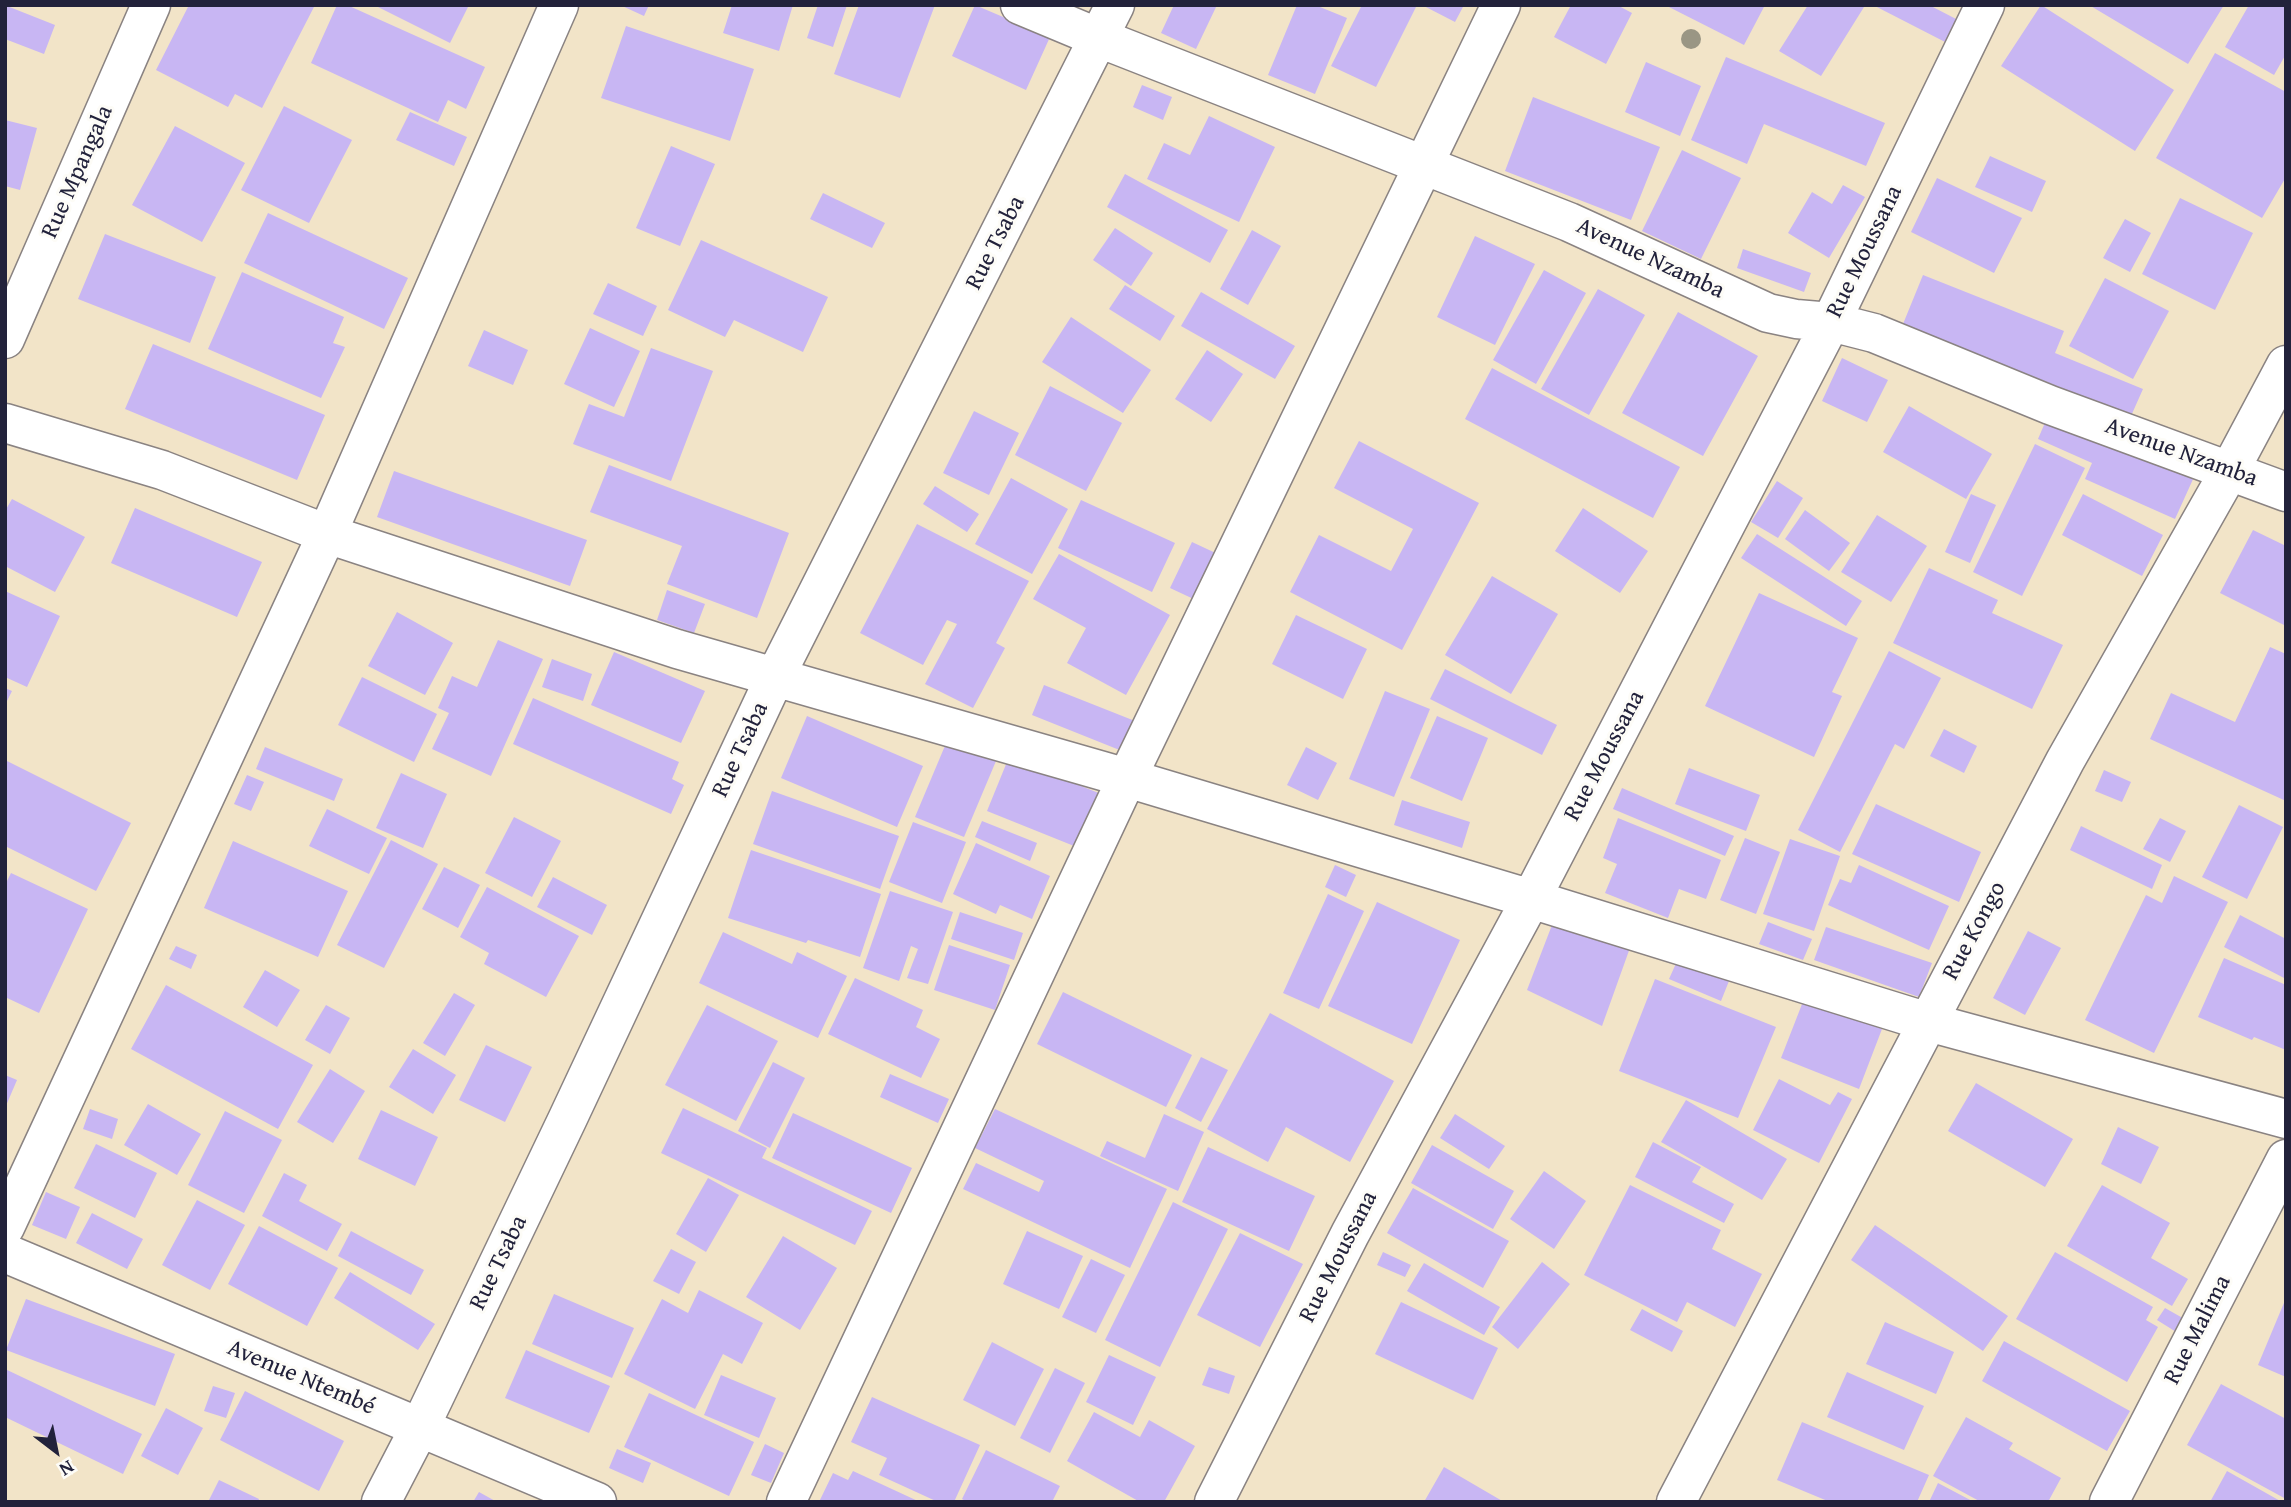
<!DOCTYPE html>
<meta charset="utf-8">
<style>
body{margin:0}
#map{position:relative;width:2291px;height:1507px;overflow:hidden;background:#f2e4c8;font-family:"Gentium Book Plus",serif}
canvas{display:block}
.frame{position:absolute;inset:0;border:7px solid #22223b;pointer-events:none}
.north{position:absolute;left:21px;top:1416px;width:70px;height:70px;-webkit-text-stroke:5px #fdfcf7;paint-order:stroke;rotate:148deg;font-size:19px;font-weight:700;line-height:28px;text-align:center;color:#22223b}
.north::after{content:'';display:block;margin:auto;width:24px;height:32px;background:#22223b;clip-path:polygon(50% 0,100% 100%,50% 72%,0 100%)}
</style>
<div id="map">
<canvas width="2291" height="1507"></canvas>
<div class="frame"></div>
<div class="north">N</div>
</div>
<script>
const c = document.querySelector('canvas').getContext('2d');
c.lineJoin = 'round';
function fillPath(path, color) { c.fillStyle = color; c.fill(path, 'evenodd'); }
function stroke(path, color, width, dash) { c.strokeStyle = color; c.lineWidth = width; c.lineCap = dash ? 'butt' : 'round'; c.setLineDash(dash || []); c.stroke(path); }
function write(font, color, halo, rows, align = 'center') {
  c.font = font + ' "Gentium Book Plus",serif'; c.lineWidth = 6; c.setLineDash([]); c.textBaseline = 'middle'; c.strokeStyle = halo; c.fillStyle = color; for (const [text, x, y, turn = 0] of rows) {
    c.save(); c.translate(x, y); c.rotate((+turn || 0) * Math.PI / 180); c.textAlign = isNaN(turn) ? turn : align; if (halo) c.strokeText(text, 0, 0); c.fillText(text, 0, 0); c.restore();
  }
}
const building = new Path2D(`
 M189,5H315L262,108L235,94L228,107L156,70Z
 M337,5H347L485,67L466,109L448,100L438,122L311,63Z
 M374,5H469L450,43Z
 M620,5H649L644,16Z
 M732,5H793L779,51L723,33Z
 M818,5H847L833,47L807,38Z
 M859,5H935L900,98L834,74Z
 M975,5L1050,37L1026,90L952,56Z
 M1174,5H1217L1196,49L1161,33Z
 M1297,5H1315L1347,18L1315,94L1268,75Z
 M1362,5H1417L1376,87L1331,66Z
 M1422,5H1464L1455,22Z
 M1571,5H1617L1632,13L1606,64L1554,37Z
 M1665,5H1765L1744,45Z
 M1808,5H1861L1864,7L1821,76L1779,51Z
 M1873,5H1929L1958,20L1947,43Z
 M2041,5L2174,90L2135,151L2001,66Z
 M2089,5H2224L2188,64Z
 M2249,5H2281L2286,8V54L2274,75L2225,47Z
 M7,6L55,25L44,54L5,39Z
 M626,26L754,69L730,141L601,98Z
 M2215,53L2286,92V177L2262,218L2156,158Z
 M1726,57L1885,123L1866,166L1764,124L1747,164L1691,140Z
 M1646,62L1701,86L1680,136L1625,112Z
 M1142,85L1172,97L1163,120L1133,107Z
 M1533,97L1660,147L1631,220L1505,171Z
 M284,106L352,140L309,223L241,190Z
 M410,112L467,137L454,166L396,140Z
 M1209,116L1275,147L1239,222L1147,179L1164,143L1190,155Z
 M5,120L37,128L20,190L5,186Z
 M175,126L245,163L202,242L132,205Z
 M671,146L715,164L680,246L636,228Z
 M1682,150L1741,178L1701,259L1642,231Z
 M1990,156L2046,181L2032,212L1975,187Z
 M1125,174L1228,230L1210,263L1107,207Z
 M1937,178L2022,218L1994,273L1911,232Z
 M1843,185L1865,197L1829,258L1788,233L1812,192L1832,204Z
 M823,193L885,223L872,248L810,219Z
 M2180,198L2253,233L2215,310L2142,274Z
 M268,213L408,278L384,329L244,263Z
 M2125,219L2151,233L2130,272L2103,258Z
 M1115,228L1153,253L1131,286L1093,260Z
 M1252,230L1281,246L1248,305L1220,289Z
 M105,234L216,277L190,343L78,299Z
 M1475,236L1535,264L1495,345L1437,317Z
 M701,240L828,297L803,352L734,320L725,337L668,310Z
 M1743,249L1811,273L1804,292L1737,268Z
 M1544,270L1586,293L1536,384L1493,360Z
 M242,272L344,317L333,343L345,347L321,398L208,349Z
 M1923,275L2064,331L2055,353L2143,389L2131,416L1903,324Z
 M2105,278L2169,311L2133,379L2069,346Z
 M608,283L657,306L643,336L593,314Z
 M1125,285L1175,316L1160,341L1109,309Z
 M1598,289L1645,315L1589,415L1541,389Z
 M1201,292L1295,346L1275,379L1181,326Z
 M1678,312L1758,356L1703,456L1622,413Z
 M1071,317L1151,370L1123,413L1042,362Z
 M590,328L640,351L614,407L564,384Z
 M484,330L528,350L513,385L468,366Z
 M153,344L325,415L297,480L125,409Z
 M651,348L713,371L671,481L573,444L589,404L624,417Z
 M1207,350L1243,374L1211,422L1175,399Z
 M1842,358L1888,380L1867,422L1822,401Z
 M1492,368L1680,467L1653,518L1465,419Z
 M1050,386L1122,423L1086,491L1015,455Z
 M1909,406L1992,454L1966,499L1883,452Z
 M974,411L1019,433L989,495L943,473Z
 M2050,411L2194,477L2175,519L2085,479L2092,463L2038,439Z
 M1359,441L1479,503L1402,650L1290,592L1319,535L1391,571L1413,529L1334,488Z
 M2035,444L2085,468L2022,596L1973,572Z
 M609,465L789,533L757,618L667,584L682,546L590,512Z
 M394,471L587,540L570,586L377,517Z
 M1011,478L1068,509L1032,574L975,544Z
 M1777,481L1803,498L1778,538L1751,522Z
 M935,486L979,514L967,532L923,504Z
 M1971,494L1996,505L1970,563L1945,552Z
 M2083,494L2163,535L2142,576L2062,535Z
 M12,499L85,537L55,592L5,566V511Z
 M1081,500L1175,543L1152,592L1058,548Z
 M135,508L262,562L237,617L111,563Z
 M1583,508L1648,551L1620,593L1555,551Z
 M1805,510L1850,543L1829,571L1785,539Z
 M1877,515L1927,546L1891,602L1841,572Z
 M917,524L1029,581L996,643L1005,648L973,708L925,684L957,624L947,620L923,665L860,633Z
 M2253,530L2286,546V626L2220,593Z
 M1757,534L1862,601L1846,626L1741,558Z
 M1192,542L1222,556L1200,602L1170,588Z
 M1059,554L1170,615L1126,695L1067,663L1086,628L1033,599Z
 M1929,568L1998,600L1992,613L2063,645L2032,709L1893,643Z
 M1492,576L1558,614L1511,694L1445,655Z
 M667,590L705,604L694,633L657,620Z
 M5,591L60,616L27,687L5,677Z
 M1759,593L1858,638L1832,692L1842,696L1814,757L1705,706Z
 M397,612L453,643L425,695L368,666Z
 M1296,615L1367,649L1343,699L1272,664Z
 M498,640L543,659L491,776L432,749L449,713L438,708L452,676L477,687Z
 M2270,647L2286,654V801L2150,739L2171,693L2235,722Z
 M1889,651L1941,678L1904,749L1895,744L1840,852L1798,830Z
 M614,652L705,691L681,743L591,705Z
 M552,659L592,674L583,701L542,687Z
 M1445,669L1557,725L1542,755L1430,699Z
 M362,677L437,714L414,762L338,725Z
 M1044,685L1140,723L1127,753L1032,715Z
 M5,688L12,691L5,705Z
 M1385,691L1430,709L1394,797L1349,779Z
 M533,698L679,762L672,779L684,785L671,814L513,744Z
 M807,716L923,766L897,827L781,778Z
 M1437,716L1488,738L1462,801L1410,778Z
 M1944,729L1977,746L1964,773L1930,756Z
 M947,741L996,761L964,837L915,817Z
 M265,747L343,779L334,801L256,769Z
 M1306,747L1337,763L1318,800L1287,785Z
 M1009,757L1101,794L1079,848L987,811Z
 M5,760L131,823L96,891L5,846Z
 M1689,768L1760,795L1746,831L1675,804Z
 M2104,770L2131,782L2122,802L2095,791Z
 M401,773L447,794L423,848L376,828Z
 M247,775L264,782L251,811L234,804Z
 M1622,788L1734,836L1725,856L1613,809Z
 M772,791L899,836L880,889L753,844Z
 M1402,800L1470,822L1462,848L1394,825Z
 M1876,804L1981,852L1959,902L1852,854Z
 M2239,805L2283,827L2247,899L2202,877Z
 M327,809L387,838L369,874L309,846Z
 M514,817L561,841L532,897L485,873Z
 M1618,818L1721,860L1706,899L1679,889L1668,918L1605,893L1617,864L1603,858Z
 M2160,818L2186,831L2170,862L2143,849Z
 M982,821L1037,843L1030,861L975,837Z
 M913,822L966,842L942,903L889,882Z
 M2081,826L2162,865L2152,889L2070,850Z
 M1745,838L1780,852L1756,914L1720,900Z
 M1790,839L1840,856L1814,931L1763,914Z
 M391,840L438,864L384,968L337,945Z
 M233,841L348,891L318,957L204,908Z
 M976,843L1050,876L1032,919L1000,905L996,914L953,894Z
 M751,850L881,894L860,957L808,940L806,943L728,918Z
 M1335,865L1356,875L1346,897L1325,887Z
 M1859,865L1949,906L1929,950L1828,905L1840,879L1851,883Z
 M444,867L480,885L458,928L422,909Z
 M11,873L88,909L39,1013L5,997V885Z
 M2174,876L2228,902L2154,1053L2085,1020L2146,895L2162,903Z
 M553,877L607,905L592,935L537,907Z
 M487,887L579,936L546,997L484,964L489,953L460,937Z
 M890,891L953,912L928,984L907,978L918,949L911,946L899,981L863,968Z
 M1328,894L1364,911L1319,1009L1283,993Z
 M1377,902L1460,940L1412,1044L1328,1006Z
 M960,912L1023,933L1014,960L951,939Z
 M2240,915L2286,939V979L2224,947Z
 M1768,922L1812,939L1803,960L1759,944Z
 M1552,925L1593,939L1595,932L1631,945L1602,1026L1527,990Z
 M1826,927L1932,963L1919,997L1814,960Z
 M2028,931L2061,948L2025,1015L1993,998Z
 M723,932L792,964L797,952L847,976L818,1038L699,983Z
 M949,945L1010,965L995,1010L934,990Z
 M176,946L197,955L191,969L169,959Z
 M2224,958L2286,985V1050L2254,1037L2252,1040L2198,1017Z
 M1678,959L1729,981L1721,1001L1669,979Z
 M265,970L300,990L277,1027L243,1007Z
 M855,978L923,1010L916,1027L940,1039L921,1078L828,1034Z
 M1655,979L1776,1027L1738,1118L1619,1071Z
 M166,985L313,1065L278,1129L131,1049Z
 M1063,992L1192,1055L1166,1107L1037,1044Z
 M454,993L475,1005L445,1056L423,1043Z
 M1804,999L1882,1029L1859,1089L1781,1058Z
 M326,1005L350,1018L330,1054L305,1040Z
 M707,1005L778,1041L736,1121L665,1085Z
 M1270,1013L1394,1081L1350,1162L1286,1127L1268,1162L1207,1129Z
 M486,1045L532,1067L505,1122L459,1100Z
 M413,1049L456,1075L433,1114L389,1087Z
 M1201,1057L1228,1070L1201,1122L1175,1108Z
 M773,1062L805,1078L770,1148L738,1131Z
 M330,1069L365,1091L333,1143L297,1122Z
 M890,1074L949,1099L938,1123L880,1097Z
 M5,1075L17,1080L5,1108Z
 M1779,1079L1830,1105L1838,1092L1852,1099L1819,1163L1753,1130Z
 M1976,1083L2073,1139L2045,1187L1948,1131Z
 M1686,1100L1787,1159L1762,1200L1661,1142Z
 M148,1104L201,1134L177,1175L124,1145Z
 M683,1108L767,1148L762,1158L872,1211L855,1245L661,1153Z
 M90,1109L118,1119L112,1139L83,1129Z
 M995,1109L1167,1189L1130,1268L963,1189L976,1163L1039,1192L1044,1181L975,1148Z
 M381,1110L438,1137L415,1186L358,1159Z
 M225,1111L282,1140L244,1213L188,1185Z
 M793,1113L912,1168L891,1213L772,1158Z
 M1164,1114L1204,1132L1178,1191L1100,1156L1107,1141L1145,1158Z
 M1455,1114L1505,1146L1489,1169L1440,1138Z
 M2118,1127L2159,1147L2141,1184L2101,1164Z
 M1653,1142L1701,1167L1692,1182L1734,1204L1724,1223L1635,1177Z
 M96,1144L157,1173L135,1218L74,1188Z
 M1432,1145L1514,1191L1493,1229L1411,1183Z
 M1208,1147L1315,1196L1289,1251L1182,1202Z
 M1544,1171L1586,1201L1554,1249L1510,1219Z
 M284,1173L307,1185L299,1201L342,1224L327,1251L262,1216Z
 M708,1178L739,1195L706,1252L676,1234Z
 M1630,1185L1721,1230L1712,1249L1762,1274L1735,1327L1687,1302L1677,1322L1584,1275Z
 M2102,1185L2170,1223L2151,1258L2188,1279L2172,1306L2067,1246Z
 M1413,1188L1509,1241L1483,1288L1387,1233Z
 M46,1192L80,1207L66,1239L32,1225Z
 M197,1200L245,1225L210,1290L162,1265Z
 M1173,1202L1228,1229L1160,1367L1105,1340Z
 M92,1213L143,1239L127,1269L76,1243Z
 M1875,1225L2008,1316L1983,1351L1851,1260Z
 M259,1226L338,1268L307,1326L228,1284Z
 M351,1231L424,1270L411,1295L338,1256Z
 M1027,1231L1083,1256L1059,1309L1003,1284Z
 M1240,1233L1303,1264L1260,1347L1197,1315Z
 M783,1236L837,1268L800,1330L746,1297Z
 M671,1249L696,1262L679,1294L653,1281Z
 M1383,1252L1411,1265L1405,1277L1377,1265Z
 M2055,1252L2153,1307L2146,1320L2158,1327L2127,1382L2016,1319Z
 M1091,1259L1125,1275L1096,1333L1062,1317Z
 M1542,1262L1570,1284L1518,1349L1492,1327Z
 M1424,1263L1500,1307L1484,1335L1407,1291Z
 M350,1272L435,1324L418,1350L334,1298Z
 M699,1290L763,1323L742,1364L723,1354L695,1409L624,1374L662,1299L688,1313Z
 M554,1294L634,1328L612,1378L532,1344Z
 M2286,1298V1377L2258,1365Z
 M26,1299L175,1354L155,1406L6,1350Z
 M1401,1302L1498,1348L1473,1400L1375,1354Z
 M2165,1308L2188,1321L2181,1335L2157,1320Z
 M1642,1309L1683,1331L1672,1352L1630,1330Z
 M1885,1322L1954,1352L1936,1394L1866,1364Z
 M2004,1341L2130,1411L2107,1451L1982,1381Z
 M992,1342L1044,1369L1015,1426L963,1400Z
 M526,1350L610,1386L589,1433L505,1398Z
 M1109,1355L1156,1377L1133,1425L1086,1402Z
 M1209,1367L1235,1376L1229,1394L1202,1385Z
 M1055,1368L1085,1383L1050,1453L1020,1438Z
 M5,1369L142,1434L123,1474L5,1417Z
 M1847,1372L1924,1406L1904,1450L1827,1417Z
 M721,1375L776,1398L759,1438L704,1415Z
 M2221,1384L2286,1419V1499L2187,1445Z
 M213,1386L235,1393L226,1418L204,1411Z
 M245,1391L344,1441L319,1491L220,1440Z
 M649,1393L754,1442L729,1496L624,1447Z
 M872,1397L980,1445L954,1502H938L879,1475L887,1458L851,1442Z
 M166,1408L203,1428L178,1475L141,1456Z
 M1094,1412L1140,1437L1149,1420L1195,1446L1164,1502H1140L1067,1461Z
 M1966,1417L2013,1443L2009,1449L2061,1478L2048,1502H1981L1933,1476Z
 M1802,1422L1929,1475L1917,1502H1830L1777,1480Z
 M765,1444L784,1453L771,1483L751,1475Z
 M617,1449L651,1463L643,1483L609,1468Z
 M986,1450L1060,1486L1052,1502H967L962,1499Z
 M1444,1467L1504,1502H1424Z
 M853,1471L920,1502H819L833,1473L848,1480Z
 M2227,1471L2282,1502H2210Z
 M219,1480L259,1499L258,1502H208Z
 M1938,1483L1974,1502H1929Z
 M479,1492L497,1502H473Z`);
const minor = new Path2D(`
 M1020,5L1099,38L1569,222L1768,313L1796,319L1831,322L1874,333L2050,405L2286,492
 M5,339L151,5
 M5,423L162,470L327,534L677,649L1127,778L1531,899L1928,1022L2286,1119
 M5,1227L327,534L559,5
 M5,1253L597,1502
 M381,1502L420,1427L567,1120L775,677L1115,5
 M786,1502L1127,778L1501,5
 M1214,1502L1350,1234L1531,899L1831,322L1985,5
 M1676,1502L2065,761L2230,470L2286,365
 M2109,1502L2286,1159`);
const trees = [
 [1691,39]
];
const streetNames = [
 ["Rue Mpangala",78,172,-66],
 ["Rue Tsaba",996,243,-63],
 ["Rue Moussana",1865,252,-64],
 ["Avenue Nzamba",1650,259,25],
 ["Avenue Nzamba",2181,453,20],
 ["Rue Tsaba",741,750,-65],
 ["Rue Moussana",1605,756,-62],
 ["Rue Kongo",1975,931,-62],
 ["Rue Moussana",1339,1257,-63],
 ["Rue Tsaba",499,1263,-64],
 ["Rue Malima",2198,1330,-63],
 ["Avenue Ntembé",301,1378,23]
];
fillPath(building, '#c8b6f3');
stroke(minor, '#8a8382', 41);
stroke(minor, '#fff', 38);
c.fillStyle = '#9a9684';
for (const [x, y] of trees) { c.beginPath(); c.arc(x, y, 10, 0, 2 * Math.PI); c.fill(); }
write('24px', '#22223b', '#fdfcf7', streetNames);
</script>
